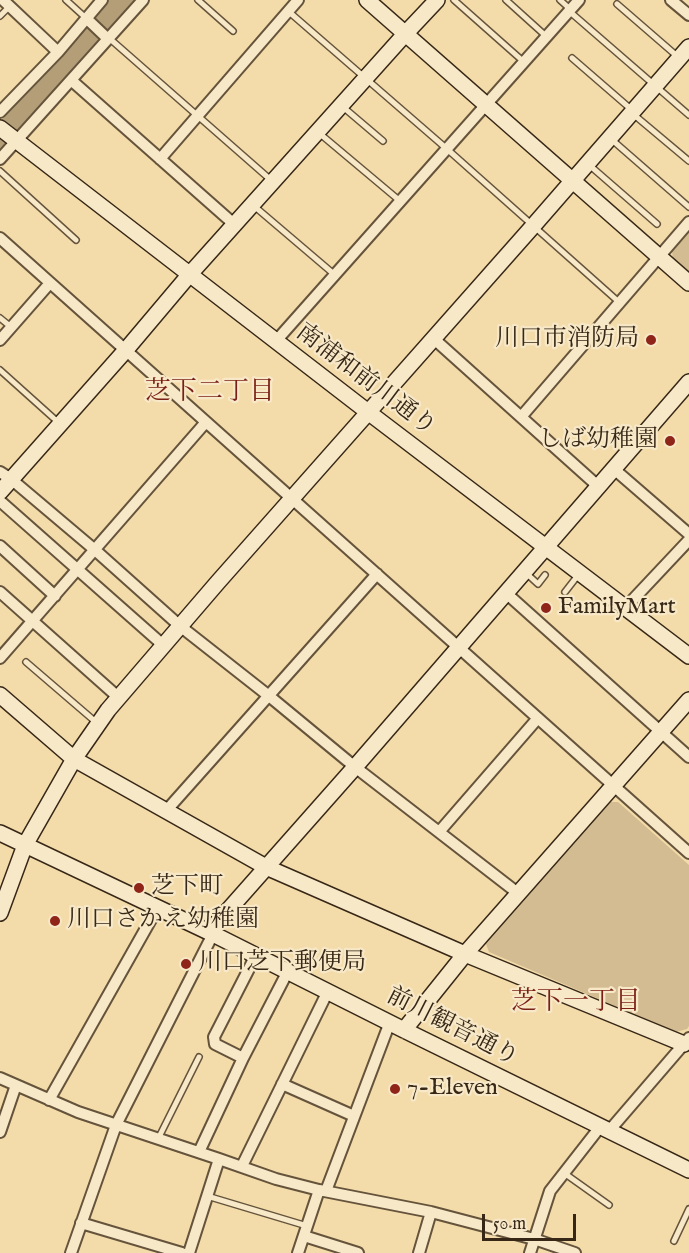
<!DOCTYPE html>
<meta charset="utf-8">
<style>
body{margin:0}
#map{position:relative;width:689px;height:1253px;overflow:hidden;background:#f3dbaa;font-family:"IM FELL English",serif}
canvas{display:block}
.scale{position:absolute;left:482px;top:1214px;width:94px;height:27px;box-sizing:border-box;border:3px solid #362716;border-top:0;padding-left:8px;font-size:18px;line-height:21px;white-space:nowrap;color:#362716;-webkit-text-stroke:4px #f7e8c8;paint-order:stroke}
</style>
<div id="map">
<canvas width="689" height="1253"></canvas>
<div class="scale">50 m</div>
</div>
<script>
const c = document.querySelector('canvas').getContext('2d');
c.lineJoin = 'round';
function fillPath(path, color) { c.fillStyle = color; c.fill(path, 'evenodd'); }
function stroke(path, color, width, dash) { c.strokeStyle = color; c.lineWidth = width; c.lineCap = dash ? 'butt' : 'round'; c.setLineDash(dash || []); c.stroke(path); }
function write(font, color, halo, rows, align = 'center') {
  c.font = font + ' "IM FELL English","Noto Serif JP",serif'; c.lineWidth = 4.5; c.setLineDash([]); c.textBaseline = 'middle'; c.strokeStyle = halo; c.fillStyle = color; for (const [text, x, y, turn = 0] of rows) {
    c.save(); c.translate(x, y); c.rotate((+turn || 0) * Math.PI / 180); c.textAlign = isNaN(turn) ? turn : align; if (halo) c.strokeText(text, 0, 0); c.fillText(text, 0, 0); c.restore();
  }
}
const green = new Path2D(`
 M689,232V274L673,260L672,251Z
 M611,802H618L689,865V1026L687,1029L676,1032L489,952L486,944Z`);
const river = new Path2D(`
 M0,138L124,0`);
const lane = new Path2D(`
 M66,0L87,19
 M198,0L233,31
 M454,0L524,62
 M506,0L547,37
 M560,0L570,9
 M617,4L677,56
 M288,11L447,149L620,303
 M569,11L689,115
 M0,16L10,6
 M109,38L272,181
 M572,58L632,110
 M343,107L383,141
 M633,114L689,161
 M319,133L400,201
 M611,139L689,207
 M588,164L657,224
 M0,171L76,240
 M254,206L335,275
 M0,318L11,327
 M0,370L59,423
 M526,573L538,584L545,575
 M565,592L579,574
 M26,662L97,723
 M158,1139L199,1057
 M564,1173L609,1205
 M207,1196L307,1226
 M674,1241L689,1209`);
const street = new Path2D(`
 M3,0L58,52
 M671,0L689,15
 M87,19L108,39
 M71,80L235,225
 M0,112L58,52L102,0
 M0,159L143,0
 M160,159L298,0
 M0,238L689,853
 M433,338L599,487
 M0,340L50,283
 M276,341L579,0
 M521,417L689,222
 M614,469L689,534
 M0,472L11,479L95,550L180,626L269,696L355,767L519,894
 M0,501L163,645
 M0,546L55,596
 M0,592L118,697
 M506,593L689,757
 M626,607L689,540
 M0,658L206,422
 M166,811L377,574
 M439,832L538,718
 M256,955L214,1037L215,1044L243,1058L288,971
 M0,1078L78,1112L219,1159L276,1179L319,1190L431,1212L534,1239L575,1253
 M282,1084L354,1116
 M49,1100L158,907
 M609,1131L689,1038
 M0,1132L16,1085
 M199,1152L243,1058
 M242,1166L328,991
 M326,1191L390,1022
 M81,1223L182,1253
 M304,1236L358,1253
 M71,1253L116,1125L213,934
 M189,1253L219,1159
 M298,1253L319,1190
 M419,1253L431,1212
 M530,1253L550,1191L600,1127`);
const secondary = new Path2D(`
 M367,0L689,283
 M0,128L368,412L689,656
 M0,492L125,351L190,274L406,33L437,0
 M0,695L74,759L266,867L465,954L684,1044
 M0,833L213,934L404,1030L689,1170
 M0,913L25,845L74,759L108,710L218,582L534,225L689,47
 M209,932L355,767L689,382
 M404,1030L465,954L689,700`);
const markers = [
 [651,340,6,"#8f2418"],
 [670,441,6,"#8f2418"],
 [546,608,6,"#8f2418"],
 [139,888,6,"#8f2418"],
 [55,921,6,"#8f2418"],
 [186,964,6,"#8f2418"],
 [395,1089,6,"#8f2418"]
];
const poiNames = [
 ["川口市消防局",639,340,"right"],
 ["しば幼稚園",658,441,"right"],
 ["FamilyMart",558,608],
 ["芝下町",151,888],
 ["川口さかえ幼稚園",67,921],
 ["川口芝下郵便局",198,964],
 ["7-Eleven",407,1089]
];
const streetNames = [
 ["南浦和前川通り",365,381,37],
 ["前川観音通り",452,1028,27]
];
const neighbourhoodNames = [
 ["芝下二丁目",210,394],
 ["芝下一丁目",576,1004]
];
fillPath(green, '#d3bc91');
stroke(river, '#b39e78', 22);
stroke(lane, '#65543b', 8);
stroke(street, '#65543b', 14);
stroke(secondary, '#362716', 18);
stroke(lane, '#f7e8c8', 5);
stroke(street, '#f7e8c8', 10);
stroke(secondary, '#f7e8c8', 15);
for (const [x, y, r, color] of markers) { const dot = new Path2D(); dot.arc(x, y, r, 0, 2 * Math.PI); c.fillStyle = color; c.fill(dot); stroke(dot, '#f7e8c8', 2); }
write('24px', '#362716', '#f7e8c8', poiNames, 'left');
write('24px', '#362716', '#f7e8c8', streetNames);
write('26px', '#7a1f14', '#f7e8c8', neighbourhoodNames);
</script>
